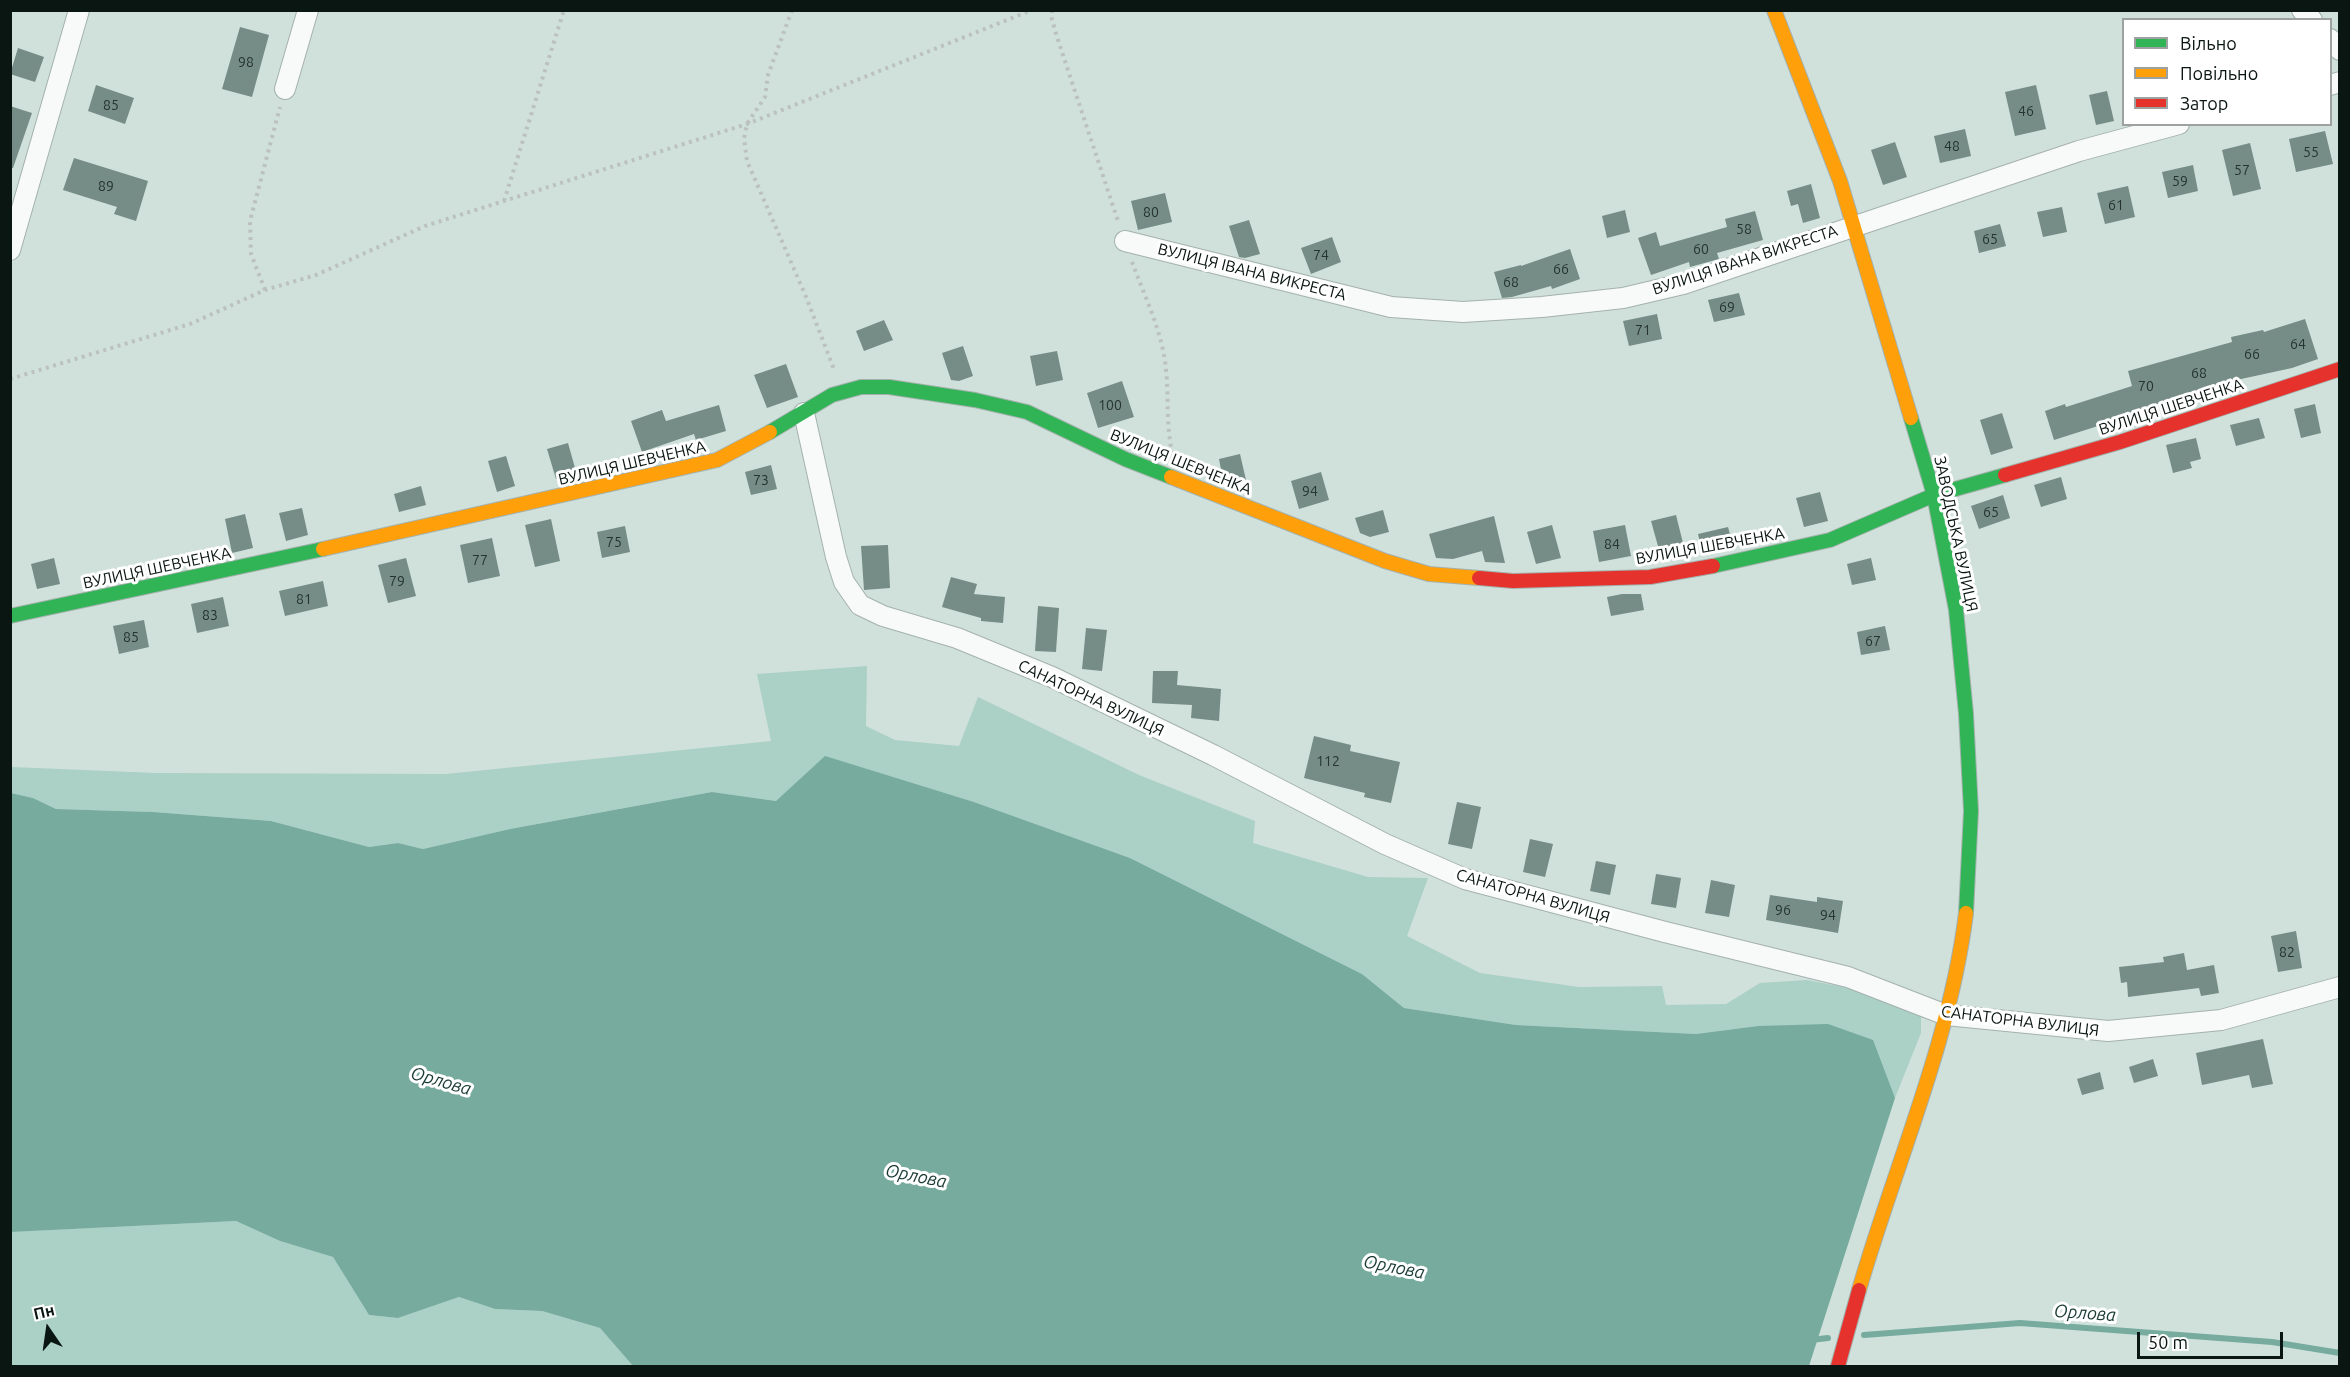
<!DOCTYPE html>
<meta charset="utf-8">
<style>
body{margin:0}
#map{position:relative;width:2350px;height:1377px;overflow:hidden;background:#d0e1dc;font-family:Ubuntu,sans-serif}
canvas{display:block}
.frame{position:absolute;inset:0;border:12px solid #0a1612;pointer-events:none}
.legend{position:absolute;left:2122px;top:18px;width:210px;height:108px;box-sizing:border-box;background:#fff;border:2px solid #9da2a0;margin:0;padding:8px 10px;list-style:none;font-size:18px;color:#0a1612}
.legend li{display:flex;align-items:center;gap:12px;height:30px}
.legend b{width:30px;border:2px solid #9da2a0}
.north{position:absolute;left:18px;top:1299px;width:60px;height:60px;-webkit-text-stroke:4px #fff;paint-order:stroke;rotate:347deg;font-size:16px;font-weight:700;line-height:24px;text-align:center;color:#0a1612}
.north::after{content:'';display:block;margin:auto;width:21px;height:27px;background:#0a1612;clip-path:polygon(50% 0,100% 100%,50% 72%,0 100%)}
.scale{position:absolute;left:2137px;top:1332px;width:146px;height:27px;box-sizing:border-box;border:3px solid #0a1612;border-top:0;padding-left:8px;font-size:18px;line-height:21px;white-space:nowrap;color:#0a1612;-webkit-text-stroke:4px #fff;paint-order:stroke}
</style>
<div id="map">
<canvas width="2350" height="1377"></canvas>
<div class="frame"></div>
<ul class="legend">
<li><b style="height:8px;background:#30b455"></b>Вільно</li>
<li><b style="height:8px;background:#ff9f0a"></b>Повільно</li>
<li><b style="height:8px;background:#e5322d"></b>Затор</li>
</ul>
<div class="north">Пн</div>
<div class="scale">50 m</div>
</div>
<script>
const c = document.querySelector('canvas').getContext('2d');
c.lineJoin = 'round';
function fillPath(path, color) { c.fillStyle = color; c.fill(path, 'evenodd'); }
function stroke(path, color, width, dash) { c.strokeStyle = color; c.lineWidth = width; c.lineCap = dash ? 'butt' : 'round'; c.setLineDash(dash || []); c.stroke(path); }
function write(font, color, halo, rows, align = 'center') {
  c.font = font + ' Ubuntu,sans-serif'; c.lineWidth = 6; c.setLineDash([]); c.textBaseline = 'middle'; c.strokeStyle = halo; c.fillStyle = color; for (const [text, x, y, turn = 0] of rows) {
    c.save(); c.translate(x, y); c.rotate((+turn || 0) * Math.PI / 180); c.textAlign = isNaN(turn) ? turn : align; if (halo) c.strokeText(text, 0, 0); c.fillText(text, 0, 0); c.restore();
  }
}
const green = new Path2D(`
 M867,666L866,726L895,740L959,746L978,697L1139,775L1255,821L1253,843L1368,877L1428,878L1407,936L1480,973L1579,987L1662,986L1666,1005L1726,1004L1760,983L1807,980L1899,998L1921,1015V1033L1895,1098L1885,1076L1758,1026L1696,1034L1516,1025L1404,1008L1362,974L1130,858L974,802L826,757L776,801L712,792L510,829L423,849L398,843L369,847L271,821L153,812L56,809L33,798L11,793V767L156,773L446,774L771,741L757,674Z
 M236,1221L280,1241L333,1257L369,1315L398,1318L459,1297L495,1309L542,1311L600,1328L633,1366H11L10,1232Z`);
const water = new Path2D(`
 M825,756L974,802L1130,858L1362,974L1404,1008L1516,1025L1696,1034L1758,1026L1828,1024L1873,1040L1895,1098L1809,1366H633L600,1328L542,1311L495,1309L459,1297L398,1318L369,1315L333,1257L280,1241L236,1221L11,1232V793L33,798L56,809L153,812L271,821L369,847L398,843L423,849L510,829L712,792L776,801Z`);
const stream = new Path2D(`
 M1864,1335L2020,1323L2272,1342L2340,1353
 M1811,1340L1828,1338`);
const building = new Path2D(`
 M240,27L269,35L252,97L222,89Z
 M18,48L44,57L35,82L10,74Z
 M96,85L134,98L125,124L88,111Z
 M2036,85L2046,129L2015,136L2005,92Z
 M2107,91L2114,121L2096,125L2089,95Z
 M10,106L32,113L13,168H10Z
 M1965,129L1971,156L1940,163L1934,136Z
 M2325,131L2333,164L2296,172L2289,139Z
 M1895,142L1907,177L1883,185L1871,150Z
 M2250,143L2261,189L2233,196L2222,150Z
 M74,158L148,181L136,221L114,214L117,207L63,190Z
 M2193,165L2198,191L2168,198L2162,172Z
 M1811,184L1820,218L1803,223L1798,204L1791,206L1787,191Z
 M2128,186L2135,217L2105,224L2097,193Z
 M1165,193L1172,222L1138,230L1131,201Z
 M2062,207L2067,232L2043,237L2037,212Z
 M1625,210L1630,232L1607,238L1602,216Z
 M1755,211L1763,240L1717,253L1719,259L1690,267L1689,262L1651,275L1638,238L1656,232L1660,246L1727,227L1725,219Z
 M1249,220L1260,254L1245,258L1239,257L1229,226Z
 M2000,224L2006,246L1979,253L1974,231Z
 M1332,237L1341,262L1311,274L1301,248Z
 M1570,249L1580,279L1552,289L1551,286L1512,297L1502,298L1494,272L1521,265V266Z
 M1739,293L1745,315L1714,322L1708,300Z
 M1657,314L1662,339L1629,346L1623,321Z
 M2305,319L2318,359L2292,368L2218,384L2220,388L2190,397L2189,394L2122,415L2123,418L2054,440L2045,411L2065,404L2066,407L2132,386L2128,371L2232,342L2231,337L2263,330L2264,332Z
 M884,320L893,340L864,351L856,331Z
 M963,346L973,376L959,381L951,380L942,353Z
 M1057,351L1063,380L1036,386L1030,356Z
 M786,364L798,397L767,408L754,375Z
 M1122,381L1134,417L1098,428L1087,393Z
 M2315,404L2321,433L2301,438L2294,409Z
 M719,405L726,431L696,440L694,434L642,452L631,421L662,410L666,421Z
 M2002,413L2013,448L1991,455L1980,420Z
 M2259,418L2265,438L2236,446L2230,425Z
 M2196,438L2201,459L2190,462L2192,468L2173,473L2166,445Z
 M568,443L577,475L556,479L547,449Z
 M1240,454L1246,480L1232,483L1223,480L1219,459Z
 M506,456L515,486L497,492L488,461Z
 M771,465L777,489L751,495L745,472Z
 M1321,472L1329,500L1299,509L1291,481Z
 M2061,477L2067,499L2041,507L2034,485Z
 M421,486L426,505L399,512L394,494Z
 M1820,492L1828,521L1804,527L1796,498Z
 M2003,495L2010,518L1979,529L1971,506Z
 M302,508L308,535L286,541L279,513Z
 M1383,510L1389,532L1370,537L1360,533L1355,518Z
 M245,514L253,548L232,553L225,519Z
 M1676,515L1685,551L1661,557L1651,521Z
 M1494,516L1505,563L1485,562L1482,551L1453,559L1436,558L1429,534Z
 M551,519L560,561L535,567L525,525Z
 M1552,525L1561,558L1536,564L1527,532Z
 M1625,525L1631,556L1599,562L1593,531Z
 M625,526L630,552L602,558L597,532Z
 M1728,527L1733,545L1702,551L1698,534Z
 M492,538L500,576L468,583L460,545Z
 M888,545L890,588L864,590L861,546Z
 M54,558L60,584L37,589L31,564Z
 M406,558L416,596L388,603L378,565Z
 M1871,558L1876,580L1852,585L1847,564Z
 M951,577L977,584L974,594L1005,597L1003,623L981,621V618L942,607Z
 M323,581L328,606L285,616L279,591Z
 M1622,594H1641L1644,610L1611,616L1607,597Z
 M223,597L229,626L197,633L191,604Z
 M1038,606L1059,608L1056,652L1035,651Z
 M144,620L149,647L119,654L113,626Z
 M1885,626L1890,650L1861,655L1857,632Z
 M1086,628L1107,630L1102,671L1082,669Z
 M1153,671H1178L1177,685L1221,689L1219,721L1191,718L1192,705L1152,703Z
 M1314,736L1351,745L1350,751L1400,762L1391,803L1364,797L1365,793L1304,778Z
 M1457,802L1481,807L1472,849L1448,844Z
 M1530,839L1553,844L1545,877L1523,872Z
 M1596,861L1616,865L1610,895L1590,891Z
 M1656,874L1681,878L1676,908L1651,904Z
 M1711,880L1735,885L1729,917L1705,913Z
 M1770,895L1817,902V897L1843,901L1838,933L1766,920Z
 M2296,931L2302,968L2278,972L2271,936Z
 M2184,953L2187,970L2214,965L2219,993L2201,996L2199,988L2128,997L2127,982L2121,983L2119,967L2164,962L2163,957Z
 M2263,1039L2273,1084L2252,1088L2249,1075L2202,1085L2196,1053Z
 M2153,1059L2158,1076L2134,1083L2129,1067Z
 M2100,1072L2104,1089L2082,1095L2077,1079Z`);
const path = new Path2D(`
 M792,10L768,75L765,97L747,124L744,138L747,161L807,299L835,372
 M1052,10L1051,16L1057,37L1119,224
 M504,201L564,10
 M1132,262C1143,292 1158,323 1164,355C1170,387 1165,420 1172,452
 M265,290L251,254L250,221L280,107
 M10,379L190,324L265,290L316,275L425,226L747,124L1032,10`);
const street = new Path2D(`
 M2302,10L2312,20
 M2330,39L2340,50
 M2330,85L2340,82
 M285,89L308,10
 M1125,241L1391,307L1463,312L1542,307L1623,298L1683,284L2079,151L2179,124
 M10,250L79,10
 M804,413L836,557L844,582L860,605L883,616L957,638L1052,677L1213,755L1385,844L1465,879L1665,932L1848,977L1946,1015L2108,1031L2221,1020L2340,987`);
const fast = new Path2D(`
 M1911,418L1934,495L1956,610L1966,714L1971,811L1966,913
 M770,432L832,395L861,387H889L975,400L1027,412L1125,459L1171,477
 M1713,566L1830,540L1934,495L2005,475
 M10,616L323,549`);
const slow = new Path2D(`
 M1774,10L1840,181L1911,418
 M1171,477L1385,561L1429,574L1479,578
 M323,549L717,460L770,432
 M1859,1290C1895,1165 1950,1043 1966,913`);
const jam = new Path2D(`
 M2005,475L2120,442L2340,369
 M1479,578L1513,581L1650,577L1713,566
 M1838,1366L1859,1290`);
const numberNames = [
 ["98",246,62],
 ["85",111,105],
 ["46",2026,111],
 ["48",1952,146],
 ["55",2311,152],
 ["57",2242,170],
 ["59",2180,181],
 ["89",106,186],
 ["61",2116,205],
 ["80",1151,212],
 ["58",1744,229],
 ["65",1990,239],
 ["60",1701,249],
 ["74",1321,255],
 ["66",1561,269],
 ["68",1511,282],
 ["69",1727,307],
 ["71",1643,330],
 ["64",2298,344],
 ["66",2252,354],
 ["68",2199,373],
 ["70",2146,386],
 ["100",1110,405],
 ["73",761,480],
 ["94",1310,491],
 ["65",1991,512],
 ["75",614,542],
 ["84",1612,544],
 ["77",480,560],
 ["79",397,581],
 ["81",304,599],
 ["83",210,615],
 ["85",131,637],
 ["67",1873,641],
 ["112",1328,761],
 ["96",1783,910],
 ["94",1828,915],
 ["82",2287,952]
];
const streetNames = [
 ["ВУЛИЦЯ ІВАНА ВИКРЕСТА",1745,260,-18],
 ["ВУЛИЦЯ ІВАНА ВИКРЕСТА",1252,272,14],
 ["ВУЛИЦЯ ШЕВЧЕНКА",2171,407,-18],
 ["ВУЛИЦЯ ШЕВЧЕНКА",1181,462,22],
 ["ВУЛИЦЯ ШЕВЧЕНКА",632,463,-13],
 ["ЗАВОДСЬКА ВУЛИЦЯ",1956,534,78],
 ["ВУЛИЦЯ ШЕВЧЕНКА",1710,546,-10],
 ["ВУЛИЦЯ ШЕВЧЕНКА",157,568,-12],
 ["САНАТОРНА ВУЛИЦЯ",1091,698,25],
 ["САНАТОРНА ВУЛИЦЯ",1533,896,16],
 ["САНАТОРНА ВУЛИЦЯ",2020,1021,7]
];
const waterNames = [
 ["Орлова",441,1081,16],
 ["Орлова",916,1176,11],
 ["Орлова",1394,1267,11],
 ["Орлова",2085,1313,4]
];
fillPath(green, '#abd0c5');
fillPath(water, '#76ab9e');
stroke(stream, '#76ab9e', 6);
fillPath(building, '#768c87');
stroke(street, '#a4b1ad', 22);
stroke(fast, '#a4b1ad', 16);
stroke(slow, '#a4b1ad', 16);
stroke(jam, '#a4b1ad', 16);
stroke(path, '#bbc1bf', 4, [3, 4.5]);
stroke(street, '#f8fafa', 20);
stroke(fast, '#30b455', 14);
stroke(slow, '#ff9f0a', 14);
stroke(jam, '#e5322d', 14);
write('14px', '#25342f', null, numberNames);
write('16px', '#0a1612', '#fff', streetNames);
write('italic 18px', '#1a3b33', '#fff', waterNames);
</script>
